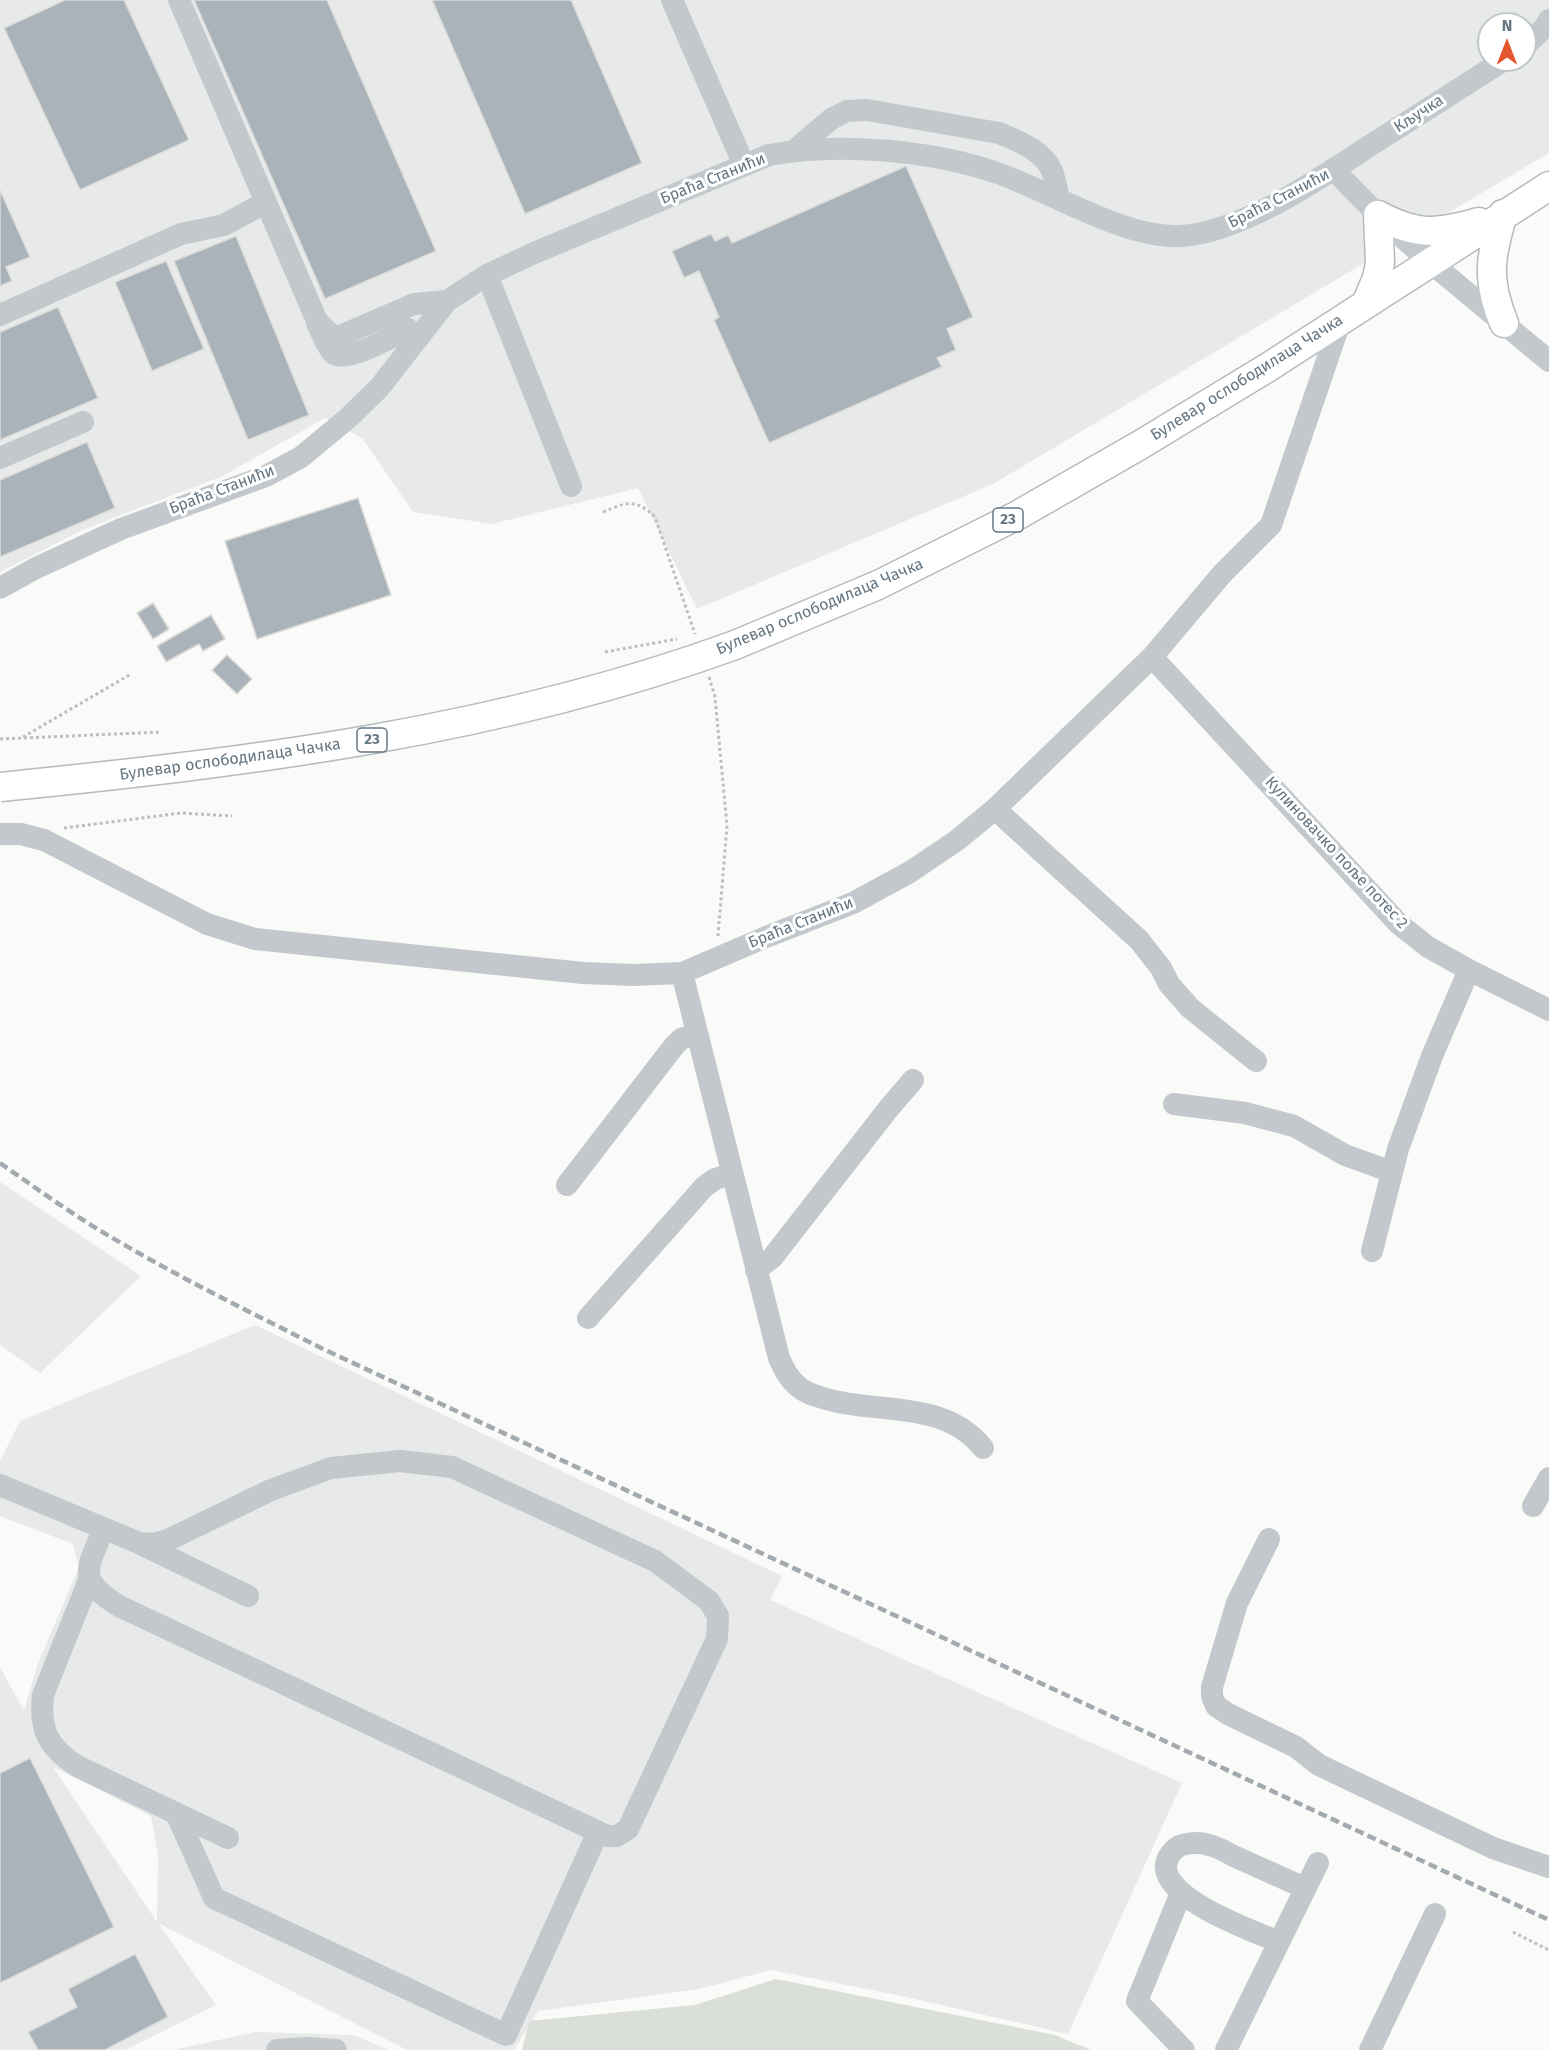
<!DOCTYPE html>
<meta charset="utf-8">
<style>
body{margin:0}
#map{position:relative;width:1549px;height:2050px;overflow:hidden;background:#fafaf8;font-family:"Fira Sans",sans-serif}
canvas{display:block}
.north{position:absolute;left:1477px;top:12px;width:60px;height:60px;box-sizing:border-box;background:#fff;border:2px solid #c1c8cd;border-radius:50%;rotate:0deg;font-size:16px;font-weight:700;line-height:24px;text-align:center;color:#657683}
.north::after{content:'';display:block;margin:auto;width:21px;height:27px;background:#e4572e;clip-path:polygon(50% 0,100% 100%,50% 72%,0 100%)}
</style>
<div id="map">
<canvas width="1549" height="2050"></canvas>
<div class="north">N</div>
</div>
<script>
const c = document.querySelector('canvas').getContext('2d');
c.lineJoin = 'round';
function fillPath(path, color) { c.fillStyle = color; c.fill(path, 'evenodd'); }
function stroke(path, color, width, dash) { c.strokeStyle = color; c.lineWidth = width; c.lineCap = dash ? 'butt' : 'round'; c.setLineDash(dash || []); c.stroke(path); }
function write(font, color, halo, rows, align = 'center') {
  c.font = font + ' "Fira Sans",sans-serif'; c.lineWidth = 6; c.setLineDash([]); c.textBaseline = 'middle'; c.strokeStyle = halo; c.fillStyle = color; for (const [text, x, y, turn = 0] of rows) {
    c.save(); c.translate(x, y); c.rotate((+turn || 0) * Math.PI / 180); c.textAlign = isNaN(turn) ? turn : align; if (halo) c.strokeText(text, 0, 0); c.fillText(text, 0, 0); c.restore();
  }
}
const built = new Path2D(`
 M0,0H1549V153L993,484L697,609L638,488L492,524L413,512L363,439L325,418L223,476L85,529L0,572ZM1489,24H1525V60H1489Z
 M0,1182L141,1276L40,1373L0,1345Z
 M255,1325L782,1576L770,1600L1182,1783L1068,2034L902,1996L771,1970L699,1989L538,2011L514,2050H407L158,1923L216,2005L125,2050H0V1667L24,1711L37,1666L79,1567L73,1544L0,1516V1461L20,1421ZM53,1767L151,1816L158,1856L157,1922Z
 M255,2032L353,2035L389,2050H173Z`);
const green = new Path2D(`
 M776,1979L1055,2035L1091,2050H522L529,2021L695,2005Z`);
const building = new Path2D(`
 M65,0H124L189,140L80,190L4,28Z
 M194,0H327L436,251L325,299Z
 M432,0H571L642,163L525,214Z
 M906,166L973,317L947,329L956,350L937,358L942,367L769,443L714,320L719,317L699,271L684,278L672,251L711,234L715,241L728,235L732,243Z
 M0,190L30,257L6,267L12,281L0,286Z
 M236,236L309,415L248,440L174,261Z
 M166,261L204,349L152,371L115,282Z
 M58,307L98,398L0,440V332Z
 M87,442L115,508L0,557V480Z
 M358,498L391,595L257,639L225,541Z
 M153,603L169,629L153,639L137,613Z
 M211,615L225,639L203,651L199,644L166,662L157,646Z
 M227,655L252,679L237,694L212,670Z
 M30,1758L114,1927L0,1983V1773Z
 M135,1954L168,2017L105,2050H38L28,2032L77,2007L68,1989Z`);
const path = new Path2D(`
 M603,512C627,502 635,498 655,517L695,634
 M605,652L677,639
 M709,677L715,697L727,826L718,936
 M23,737L131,674
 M0,739L162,732
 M64,828L181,813L232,816
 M1513,1932L1549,1950`);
const minor = new Path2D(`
 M179,0L317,321L331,335L340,336L414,304L447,301
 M672,0L744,165
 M1525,46L1545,27L1549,20
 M795,150L831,119L847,111L867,110L999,133C1018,141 1043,150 1052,171C1055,179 1057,190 1059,199
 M1333,169L1378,215L1430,262L1549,361
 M487,275L571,486
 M0,315L181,234L224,225L266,202
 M317,323C321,331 326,346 333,353C346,364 393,336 408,329
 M0,458L83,422
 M0,588L36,568L121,529L266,476L301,457L347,419L379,388L447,301L487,275L534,253L769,155C837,142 932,150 997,173C1050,191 1125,239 1180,236C1242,233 1323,176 1374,143C1418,115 1461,88 1504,60
 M1152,657L1399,924L1428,947L1469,970L1549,1010
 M995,809L1139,940L1161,968L1169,984L1190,1008L1256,1061
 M0,834H21L44,840L207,924L255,939L583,973L634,975L682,973L766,937L853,903L910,872L956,841L995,809L1152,657L1222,574L1271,525L1340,322
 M682,973L779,1358C784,1369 789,1380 800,1388C809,1395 822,1398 834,1401C885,1413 947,1402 983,1448
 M1174,1104L1245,1113L1294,1126L1345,1155L1392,1172
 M567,1185L674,1046L681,1039L697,1034
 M1372,1251L1398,1149L1432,1056L1469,970
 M756,1270L772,1258L889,1108L913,1080
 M588,1318L704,1187L715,1179L732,1174
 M0,1485L139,1543L153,1544L168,1540L271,1490L331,1468L400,1461L452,1467L655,1561L709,1601L718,1616L717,1639L628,1829L617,1836H607L119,1606C76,1579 87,1569 104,1528
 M1533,1506L1549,1478
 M1269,1539L1237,1603L1212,1687V1696L1216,1706L1228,1714L1296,1747L1319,1765L1493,1848L1549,1867
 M141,1544L248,1596
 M89,1580L43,1695C39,1730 48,1747 77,1766L228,1838
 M176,1813L214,1898L506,2035L598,1832
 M1181,1893L1137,2001L1184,2050
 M1279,1942C1254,1931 1134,1890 1174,1850C1181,1842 1199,1842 1209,1845C1219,1847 1229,1854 1238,1858C1260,1868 1283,1878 1305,1888
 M277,2050L307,2048L336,2050
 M1226,2050L1318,1863
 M1370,2050L1435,1914`);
const major = new Path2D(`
 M1503,214C1490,257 1486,280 1504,323
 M1378,215C1417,236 1437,234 1479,222
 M1366,304L1377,278L1380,263L1378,215
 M735,645L878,585L1018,515L1140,445L1267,368L1549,186`);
const rail = new Path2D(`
 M0,1163C40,1191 80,1220 123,1244C188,1282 256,1315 323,1349L1549,1920`);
const majorBridge = new Path2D(`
 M0,787C251,762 496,732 735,645`);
const shields = [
 [1008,520,30],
 [372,740,30]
];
const shieldNames = [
 ["23",1008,520],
 ["23",372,740]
];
const streetNames = [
 ["Кључка",1419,114,-33],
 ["Браћа Станићи",713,179,-22],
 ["Браћа Станићи",1279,199,-27],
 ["Булевар ослободилаца Чачка",1247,378,-32],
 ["Браћа Станићи",222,490,-21],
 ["Булевар ослободилаца Чачка",820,607,-23],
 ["Булевар ослободилаца Чачка",230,760,-8],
 ["Кулиновачко поље потес 2",1336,853,47],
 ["Браћа Станићи",801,923,-22]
];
fillPath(built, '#e8e9e9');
fillPath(green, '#dadfd7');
fillPath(building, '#aab3b9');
stroke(building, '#dcdcda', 1.5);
stroke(major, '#b5babe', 31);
stroke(path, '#bbbfc2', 3, [3, 3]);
stroke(minor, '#c3c8cc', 22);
stroke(major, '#fff', 28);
stroke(rail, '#a2aab0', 4.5, [9, 4.5]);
stroke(majorBridge, '#b5babe', 31, []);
stroke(majorBridge, '#fff', 28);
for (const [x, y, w] of shields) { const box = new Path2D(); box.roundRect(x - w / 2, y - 12, w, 24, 4.5); c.fillStyle = '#fff'; c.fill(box); stroke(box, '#657683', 1.5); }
write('bold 15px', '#657683', null, shieldNames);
write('16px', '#657683', '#fff', streetNames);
</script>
